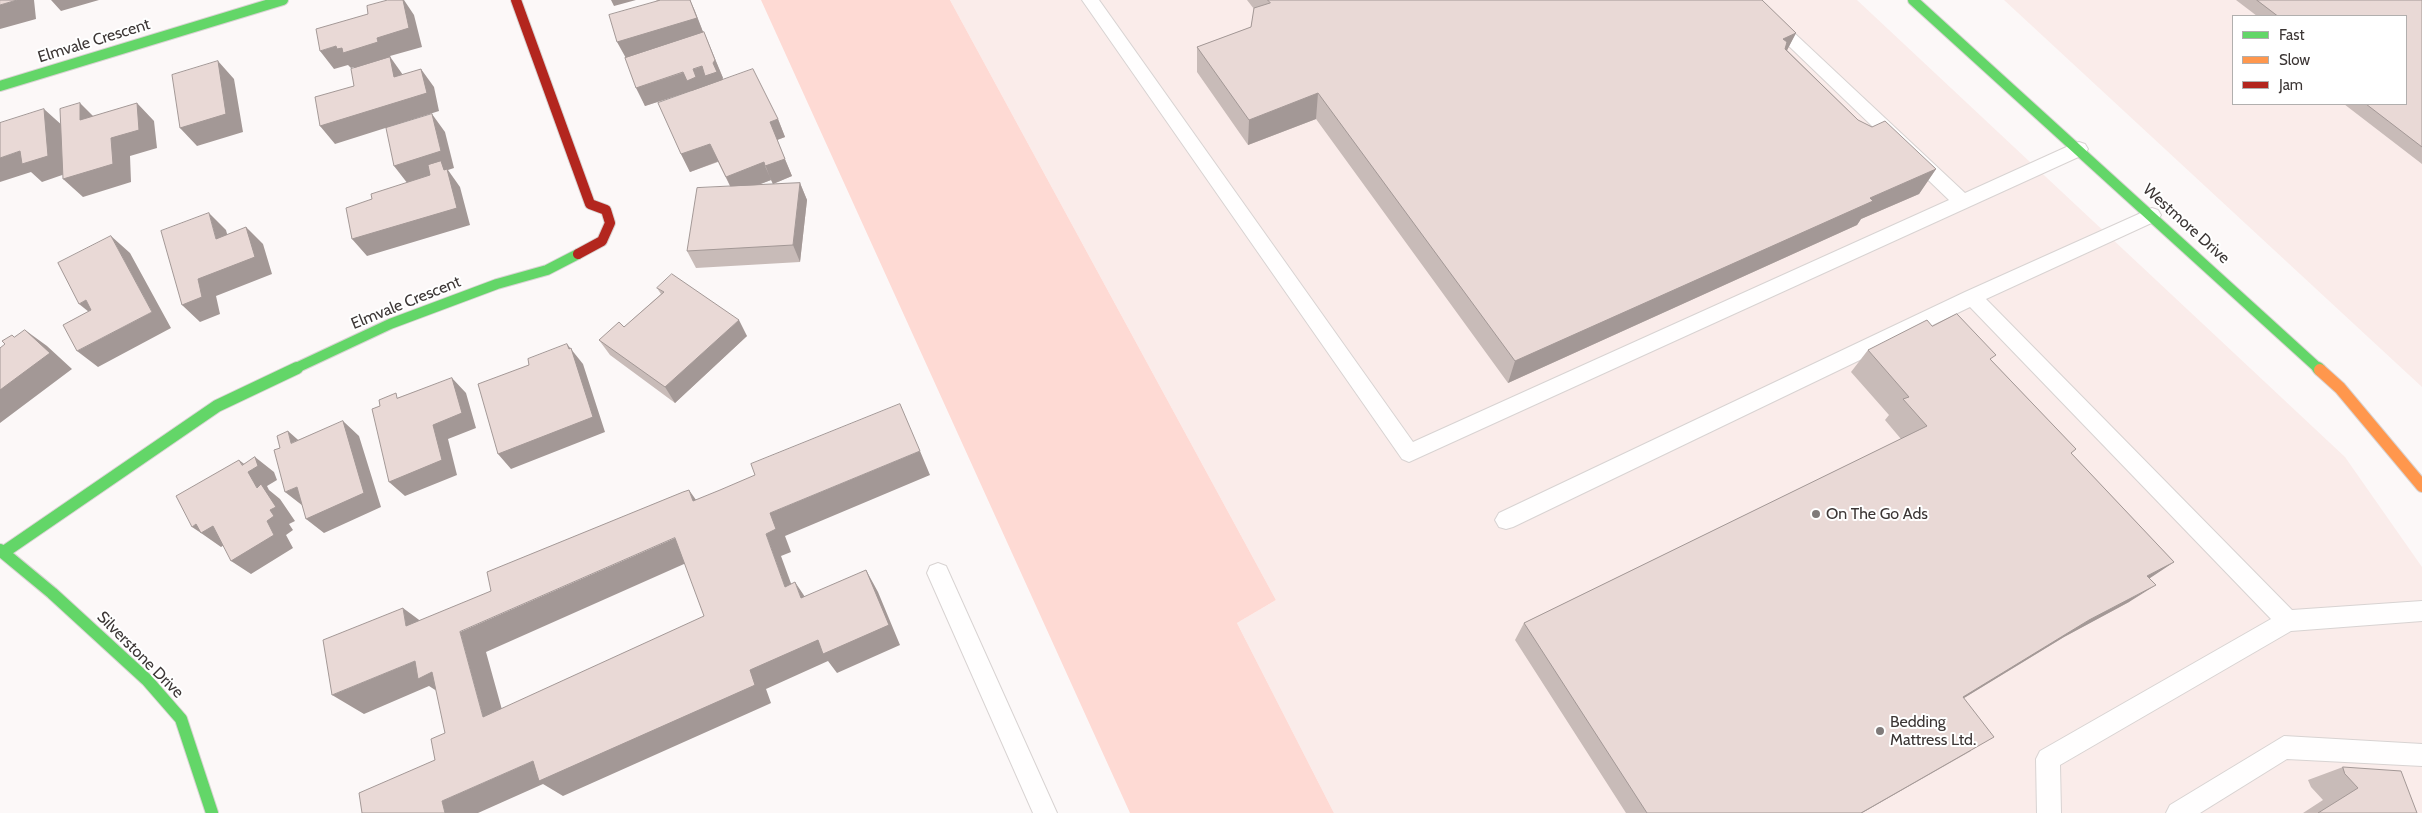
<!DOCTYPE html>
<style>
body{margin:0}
#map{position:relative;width:2422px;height:813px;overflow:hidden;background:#fcf8f8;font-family:Cabin,sans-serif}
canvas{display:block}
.legend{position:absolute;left:2232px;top:15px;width:175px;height:90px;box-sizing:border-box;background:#fff;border:1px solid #b1afae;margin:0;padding:6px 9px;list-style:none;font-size:15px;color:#3c3635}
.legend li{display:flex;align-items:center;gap:10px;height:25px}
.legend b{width:25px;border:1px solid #b1afae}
</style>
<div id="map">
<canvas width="2422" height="813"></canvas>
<ul class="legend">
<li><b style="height:6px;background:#63d668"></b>Fast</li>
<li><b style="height:6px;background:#ff974d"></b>Slow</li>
<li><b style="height:6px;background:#b3261e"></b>Jam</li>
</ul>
</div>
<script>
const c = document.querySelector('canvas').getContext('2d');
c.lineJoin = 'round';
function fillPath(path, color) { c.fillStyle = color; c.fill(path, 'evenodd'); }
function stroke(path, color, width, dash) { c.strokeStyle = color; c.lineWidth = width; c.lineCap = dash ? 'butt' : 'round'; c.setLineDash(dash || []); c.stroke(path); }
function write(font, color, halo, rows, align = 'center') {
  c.font = font + ' Cabin,sans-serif'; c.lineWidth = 4; c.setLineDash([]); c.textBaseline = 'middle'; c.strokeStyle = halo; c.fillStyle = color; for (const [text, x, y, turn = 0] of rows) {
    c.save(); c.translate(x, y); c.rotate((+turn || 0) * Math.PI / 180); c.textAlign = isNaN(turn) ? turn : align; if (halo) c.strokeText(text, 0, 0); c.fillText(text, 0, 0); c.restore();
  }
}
const built = new Path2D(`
 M950,0H1857L2345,457L2422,567V813H1334L1237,623L1276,600Z
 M2004,0H2422V387ZM2233,16H2406V104H2233Z`);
const green = new Path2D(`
 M761,0H950L1276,600L1237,623L1334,813H1130Z`);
const lane = new Path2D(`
 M1082,0H1099L1413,442L1949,200L1741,0H1759L1965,193L2073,144L2079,142L2085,144L2088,149L2085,154L1409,462L1402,459Z
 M2152,208L2158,210L2161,215L2158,220L1986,299L2292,610L2422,601V621L2291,631L2060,765L2061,813H2037L2036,759L2040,751L2271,619L1970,307L1513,527L1506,529L1499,527L1495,520L1499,513L1965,292Z
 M938,563L946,566L1057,813H1033L927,573L930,566Z
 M2284,736L2422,744V766L2287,759L2200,813H2166L2170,805Z`);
const fastFar1 = new Path2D(`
 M1913,0L2319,369
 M0,86L283,0
 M294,369L390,324L497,284L547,270L578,254`);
const fast = new Path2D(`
 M2318,368L2320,370
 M0,550L52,593L147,680L181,719L212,813
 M4,552L217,406L297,368`);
const slow = new Path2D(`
 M2320,370L2340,388L2422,486`);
const jam = new Path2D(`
 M516,0L590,204L606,210L610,223L602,241L578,254`);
const wall = new Path2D(`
 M656,0H690L703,32L723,78L722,80L778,119L785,137L777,140L792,176L773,184L771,180L758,185L800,183L807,200L800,262L696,268L687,251L730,186L718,162L690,172L681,154L691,91L645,106L625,58L657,1Z
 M1247,0H1762L1796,33L1787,50L1858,120L1936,169L1919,194L1861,219L1857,225L1508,383L1316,119L1248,145L1197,72V47L1251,27L1254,9Z
 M2236,0H2422V164L2344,104H2406V16H2257Z
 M657,288L747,336L675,403L610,355L599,340L624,327L661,294Z
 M1932,326L1991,360L2076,449L2071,453L2174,562L2150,578L2129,602L2064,637L1964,698L1971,751L1862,813H1626L1515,640L1524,623L1901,439L1885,420L1889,415L1851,372L1868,350Z
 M2343,767L2417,813H2303L2323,800L2311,787L2308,780Z`);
const shadedWall = new Path2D(`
 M17,0H34L36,19L0,29V5Z
 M51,0H99L61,11Z
 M403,0H404L414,15L422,47L390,56L391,58L403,75L407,95L357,71L354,67L351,68L348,65L334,69L320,51L336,46L342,48L377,38Z
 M611,0H636L614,6Z
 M690,0L695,11L705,37L627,60L617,42Z
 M704,32L723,78L721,81L695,99L691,91L645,106L636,88L713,63Z
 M1796,33L1783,58V39Z
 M218,61L234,79L243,132L197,146L180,128Z
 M421,69L434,87L439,111L335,144L320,126Z
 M1318,93L1316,119L1248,145L1249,120Z
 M80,103L98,121L80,120Z
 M137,103L154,121L157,148L130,156L131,182L83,197L63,179L111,138Z
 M44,109L64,127L68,173L42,182L31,172L0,182V158L20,151Z
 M432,114L445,132L454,168L448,170L460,187L470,225L367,256L352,239L408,184L394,166Z
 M778,119L785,137L777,140L792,176L773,184L765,166L770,122Z
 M710,144L719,161L690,172L681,154Z
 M764,162L771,180L734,194L726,177Z
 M1936,169L1919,194L1861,219L1857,225L1508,383L1515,361L1870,198Z
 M800,183L807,200L800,262L793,245Z
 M209,213L226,230L233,256L216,239Z
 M246,227L263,244L272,274L216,296L220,314L200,322L182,305L198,279Z
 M111,236L130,253L171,328L98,367L77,351L152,312Z
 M86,300L99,320L79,304Z
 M739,320L747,336L675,403L665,387Z
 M25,330L47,346L72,369L0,423V390Z
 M567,344L583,364L605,432L511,469L498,454L569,349Z
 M452,378L466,393L476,428L448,439L457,475L405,496L389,482L433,425Z
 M343,421L359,436L381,507L324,533L306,519Z
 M288,431L305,446L291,443Z
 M920,451L930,475L785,536L791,552L781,556L800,608L785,587L766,534L770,513Z
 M255,457L274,472L277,480L267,486L269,490L280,499L295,521L289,524L293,530L286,535L293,548L251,574L231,561L267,521L257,488L239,460L252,470Z
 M297,487L303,506L285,492Z
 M689,490L706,514L693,501Z
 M196,524L213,526L233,540L221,547L201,533L192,527Z
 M675,538L693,560L486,652L509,735L483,717L460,632Z
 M2174,562L2147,580V576Z
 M866,570L878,592L900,645L837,673L828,661L766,689L771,703L769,704L563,796L543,784L478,813H445L442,801L533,761L750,670Z
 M795,582L809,603L801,598Z
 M2156,585L2129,602L2064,637L1941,712L1963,697L2089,620Z
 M403,608L430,628L406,626Z
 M415,661L432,672L446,697L429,686L364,714L332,695Z
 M1994,737L1862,813H1861Z`);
const building = new Path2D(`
 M0,0H17L0,5Z
 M388,0H403L409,28L377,38L378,42L343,53L342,48L337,49L336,46L320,51L316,29L368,14L367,6Z
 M661,0H690L697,18L617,42L609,15Z
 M1268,0H1762L1796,33L1783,39L1787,42L1785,49L1858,120L1872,127L1885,121L1936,169L1870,198L1873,201L1515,361L1318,93L1249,120L1197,47L1251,27L1254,8L1270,3Z
 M2257,0H2422V147L2366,104H2406V16H2278Z
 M704,32L715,60L713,63L717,72L705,76L702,66L693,69L696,77L687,81L683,72L636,88L625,58Z
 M390,57L394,77L421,69L427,93L320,126L315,97L354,86L351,69Z
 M218,61L226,114L180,128L172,75Z
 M753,69L778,119L770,122L785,159L765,166L764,162L726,177L710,144L681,154L658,103Z
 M80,103V120L137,103L139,130L111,138L113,164L63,179L60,109Z
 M44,109L48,156L22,164L20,151L0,158V123Z
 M432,114L441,151L394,166L386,128Z
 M441,161L444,170L447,169L457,208L352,239L346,208L372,199L371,194L430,175L428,165Z
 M800,183L793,245L687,251L697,188Z
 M209,213L216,239L246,227L255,257L198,279L202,297L182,305L161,231Z
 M111,236L152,312L77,351L63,325L91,310L86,300L79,304L58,263Z
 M672,274L739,320L665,387L599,340L619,322L624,327L664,292L657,288Z
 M1957,314L1996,355L1990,359L2076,449L2071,453L2174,562L2147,576L2156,585L2089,620L1963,697L1994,737L1861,813H1647L1524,623L1927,426L1903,399L1909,397L1868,350L1927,320L1932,326Z
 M25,330L50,353L0,390V348L5,344L2,341L12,335L14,337Z
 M567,344L569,349L571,348L593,417L498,454L478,384L529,365L528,359Z
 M452,378L462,413L433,425L442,460L389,482L372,409L380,406L379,400L396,393L397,398Z
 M900,404L920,451L770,513L776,529L766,534L785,587L795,582L801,598L866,570L889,625L823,654L818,640L750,670L755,685L753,686L539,781L533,761L442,801L445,813H362L359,793L435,760L431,739L445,733L432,672L418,679L415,661L332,695L323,640L403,608L406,626L491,591L487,572L683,492L689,490L693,501L720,490L755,475L751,464ZM675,538L704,616L483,717L460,632Z
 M343,421L364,493L306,519L297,487L285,492L274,450L280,448L277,436L288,431L291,443Z
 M255,457L258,466L248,472L257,488L261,484L276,507L270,510L274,516L267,521L274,535L231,561L213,526L201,533L196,524L192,527L176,496L239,460L242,465Z
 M2343,767L2401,771L2417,813H2318L2358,788L2345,774Z`);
const markers = [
 [1816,514,5,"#7f7a79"],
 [1880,731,5,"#7f7a79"]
];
const streetNames = [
 ["Elmvale Crescent",94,41,-17],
 ["Westmore Drive",2186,224,42],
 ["Elmvale Crescent",406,303,-22],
 ["Silverstone Drive",140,655,45]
];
const poiNames = [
 ["On The Go Ads",1826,514],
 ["Bedding",1890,722],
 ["Mattress Ltd.",1890,740]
];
fillPath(built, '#faecea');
fillPath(green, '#fedad4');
stroke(lane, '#d8d3d2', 2);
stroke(fastFar1, '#d8d3d2', 12);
stroke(fast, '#d8d3d2', 14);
stroke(slow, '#d8d3d2', 14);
stroke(jam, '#d8d3d2', 12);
fillPath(lane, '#fffefe');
stroke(fastFar1, '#63d668', 10);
stroke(fast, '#63d668', 12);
stroke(slow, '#ff974d', 12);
stroke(jam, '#b3261e', 10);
fillPath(wall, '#c8bbb8');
fillPath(shadedWall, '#a39896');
fillPath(building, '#e9d9d6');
stroke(building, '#a39896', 1);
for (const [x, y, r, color] of markers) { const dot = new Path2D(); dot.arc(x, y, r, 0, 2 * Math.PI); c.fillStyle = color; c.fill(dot); stroke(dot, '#fff', 2); }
write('16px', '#3c3635', '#fff', streetNames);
write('16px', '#3c3635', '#fff', poiNames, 'left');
</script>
